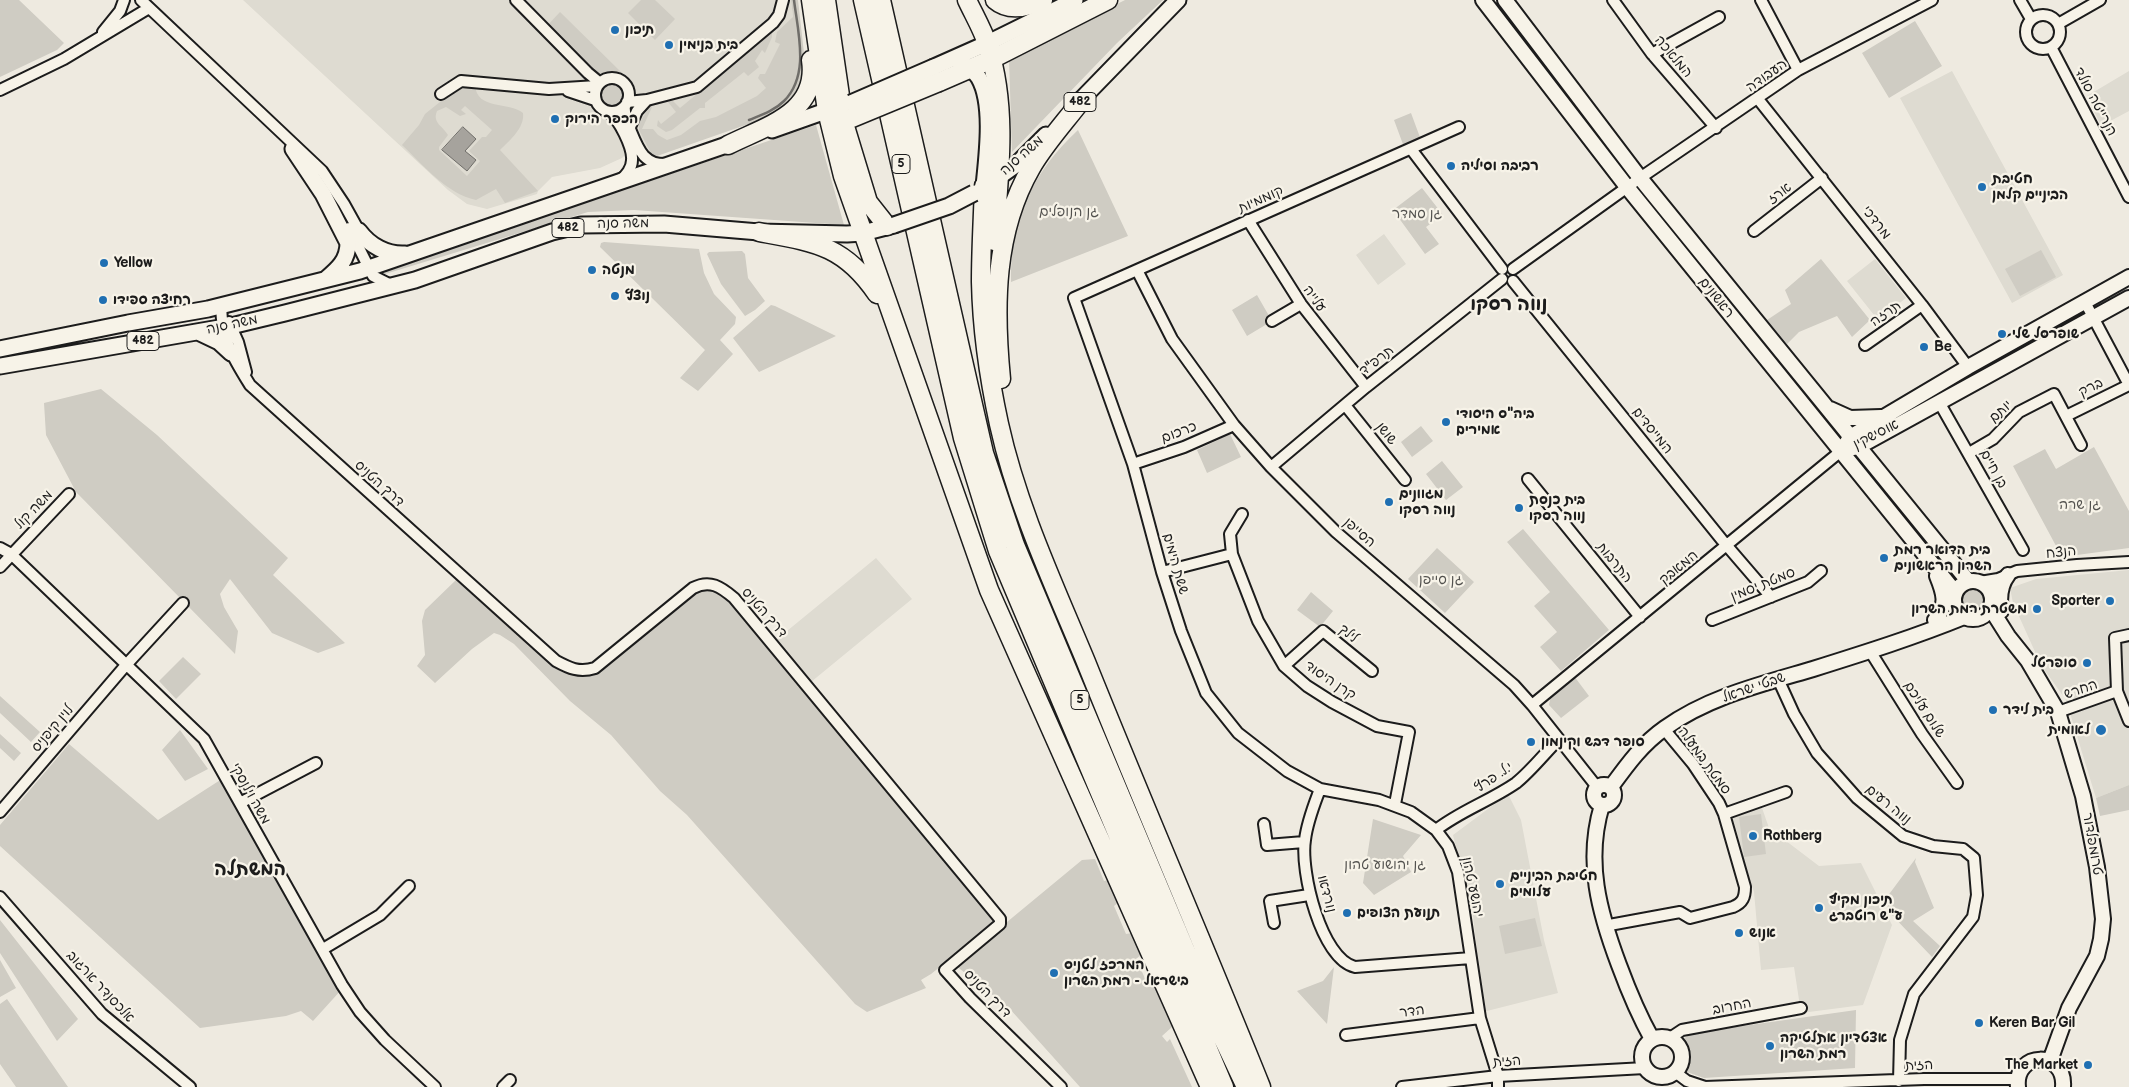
<!DOCTYPE html>
<meta charset="utf-8">
<style>
body{margin:0}
canvas{display:block;background:#eeeae0}
</style>
<canvas width="2129" height="1087"></canvas>
<script>
const c = document.querySelector('canvas').getContext('2d');
c.lineJoin = 'round';
function fillPath(path, color) { c.fillStyle = color; c.fill(path, 'evenodd'); }
function stroke(path, color, width, dash) { c.strokeStyle = color; c.lineWidth = width; c.lineCap = dash ? 'butt' : 'round'; c.setLineDash(dash || []); c.stroke(path); }
function write(font, color, halo, rows, align = 'center') {
  c.font = font + ' "Balsamiq Sans","Playpen Sans Hebrew",sans-serif'; c.lineWidth = 4.5; c.setLineDash([]); c.textBaseline = 'middle'; c.strokeStyle = halo; c.fillStyle = color; for (const [text, x, y, turn = 0] of rows) {
    c.save(); c.translate(x, y); c.rotate((+turn || 0) * Math.PI / 180); c.textAlign = isNaN(turn) ? turn : align; if (halo) c.strokeText(text, 0, 0); c.fillText(text, 0, 0); c.restore();
  }
}
const built = new Path2D(`
 M243,0H791L793,17L779,101L649,152L642,139L626,145V154L622,158L600,168L552,177L538,191L537,194L487,209L467,204L448,190Z
 M1952,71L2063,275L2012,303L1900,98Z
 M2129,71V111L2101,126L2087,96Z
 M1384,234L1406,264L1378,285L1356,255Z
 M1875,259L1906,298L1878,320L1847,281Z
 M876,558L912,599L811,682L776,640Z
 M2129,570V785L2096,798L2066,700L2041,665L2013,603L2010,588L2036,579Z
 M1508,794L1521,820L1544,940L1558,993L1483,1012L1473,915L1453,835Z
 M1761,805L1769,828L1819,866L1861,863L1892,925L1863,1005L1801,1013L1794,967L1761,970L1754,892L1729,817Z`);
const green = new Path2D(`
 M0,0H19L64,43L57,50L0,77Z
 M641,0H655L675,19L655,40L628,13Z
 M791,0H798L806,71L801,91L777,114L657,156L652,155L639,130V123L651,105L652,107L642,129H653L658,135L667,140L681,135L700,121L716,117L757,96L766,88L758,78L760,74H765L780,44L775,42L777,32L793,17Z
 M1125,0H1163L1117,43L1012,152L1009,59Z
 M560,12L622,73H605L594,77L546,27Z
 M1915,21L1942,66L1889,98L1862,53Z
 M772,32V37L765,53L762,50L755,61L759,67L748,76L744,72L705,103V108H700L672,130L666,132L657,126L658,120L661,124L676,112L668,102L672,100L680,108Z
 M600 95a11 11 0 1 1 22 0a11 11 0 1 1-22 0Z
 M461,85H475C477,111 509,101 523,113C525,128 509,141 500,150L538,191L505,203L496,189L476,200C447,194 423,165 402,145L419,125L425,114ZM465,106L492,130L486,137H482L469,151L480,161L467,176L439,150V147L448,135C443,126 432,123 437,111L446,107L460,116L466,114L461,110Z
 M1411,113L1421,140L1404,147L1394,120Z
 M816,125L844,225L634,210L588,212L382,275L381,271Z
 M1078,130L1128,236L1011,282C1010,219 1033,172 1078,130Z
 M1422,188L1443,215L1426,227L1439,244L1425,254L1393,210Z
 M604,242L699,249L704,273L714,294L736,317L735,324L720,340L733,354L698,391L680,378L705,350L600,247L601,243Z
 M2041,250L2056,277L2020,296L2005,269Z
 M742,251L745,254L748,278L765,301L755,310L745,316L721,284L707,254L709,252Z
 M1821,259L1870,320L1852,337L1837,316L1799,332L1787,344L1767,320L1791,304L1785,290Z
 M1257,295L1272,321L1247,336L1232,310Z
 M771,305L775,306L836,336L759,372L733,338Z
 M101,389L157,435L288,558L273,575L345,643L318,653L272,633L230,579L220,594L224,607L238,631L235,654L76,492L46,435L44,403Z
 M1421,426L1433,441L1412,457L1401,442Z
 M1230,434L1241,457L1207,473L1197,450Z
 M2094,447L2129,511V548L2062,557L2013,466L2045,449L2056,469Z
 M1442,461L1463,487L1446,500L1426,474Z
 M1523,529L1609,630L1561,671L1540,647L1557,632L1534,606L1550,592L1507,542Z
 M1437,548L1474,582L1445,613L1408,579Z
 M458,578L559,668L569,674L578,676L598,672L691,595C705,588 711,589 725,595L995,923L931,974L921,980L926,988L867,1012L855,1004L687,815L660,791L611,735L570,701L514,644L500,635L494,633L472,649L435,683L417,666L425,655L422,621L425,610Z
 M1959 600a14 14 0 1 1 28 0a14 14 0 1 1-28 0Z
 M1311,592L1333,611L1320,627L1297,610Z
 M183,657L201,674L176,699L159,681Z
 M1574,676L1589,696L1561,718L1549,705L1551,694Z
 M0,696L40,732L31,742L0,713Z
 M180,730L208,769L185,781L162,750Z
 M0,734L21,753L14,761L0,748Z
 M69,744L158,820L225,777L342,989L313,1021L301,1011L286,1016L200,1028L0,846V825Z
 M2129,785V810L2100,816L2096,798Z
 M1761,814L1766,854L1744,857L1739,817Z
 M1373,819L1421,835L1403,856L1411,872L1374,895L1363,883Z
 M1916,858L1915,862L1934,908L1913,921L1940,946L1932,957L1888,911L1887,902L1884,901Z
 M1095,859L1104,881L1110,880L1119,902L1114,906L1126,934L1132,933L1142,954L1136,959L1149,987L1154,985L1172,1027L1162,1036L1167,1042L1170,1039L1192,1087H1080L1009,1008L955,965L1082,860Z
 M1535,918L1542,946L1505,954L1499,926Z
 M0,920L78,1019L57,1041L0,953Z
 M0,960L16,988L0,997Z
 M1334,967L1327,1024L1297,991L1323,981Z
 M7,999L68,1087H16L0,1064V1004Z
 M1856,1010L1855,1068L1704,1078L1687,1072L1688,1053L1681,1040L1693,1033Z`);
const water = new Path2D(`
 M463,127L476,139L465,151L476,160L467,171L442,150Z`);
const stream = new Path2D(`
 M749,120C761,115 774,111 784,101C810,75 798,33 794,0`);
const street = new Path2D(`
 M141,0L322,171L344,204L359,231
 M516,0L588,73L600,83
 M1613,0L1652,54L1716,128
 M1761,0L1798,70
 M2020,0L2031,19
 M2026 32a17 17 0 1 1 34 0a17 17 0 1 1-34 0Z
 M2058,24L2100,0
 M103,32L120,11L124,0
 M2051,47L2129,197
 M1652,54L1719,17
 M595 95a17 17 0 1 1 34 0a17 17 0 1 1-34 0Z
 M0,90L64,59L149,8
 M568,91L595,100
 M441,94L461,81L549,89L597,86
 M1758,99L1922,305L1968,367
 M627,102L647,100L697,87L773,23L779,15L783,0
 M625,106C623,116 637,148 644,156C651,163 657,164 665,164
 M608,112C619,118 633,148 632,160C632,168 626,176 620,180
 M630,127L637,111L647,100
 M1459,127L1074,298L1133,464L1162,572L1181,631L1206,693L1238,733L1287,771L1320,789L1379,800L1411,812L1436,830L1448,846L1458,872L1480,1018L1498,1076V1087
 M1411,149L1502,269
 M1248,220L1301,304L1366,387
 M349,228L373,276L391,285
 M1754,231L1822,178
 M1513,269L1640,178L1798,70L1932,0
 M1137,270L1172,339L1234,425L1271,467L1336,532L1514,685L1532,705L1597,787
 M1513,281L1722,540L1771,597
 M2085,302L2129,385
 M221,306C222,340 232,356 250,385L556,661C569,668 579,673 595,668L693,588C710,579 721,587 734,598L1000,919V924L945,970L970,998L1061,1087
 M1272,321L1301,304
 M229,322L238,342L246,372
 M1865,345L1922,305
 M1939,402L2023,550
 M1345,405L1405,480
 M2066,416L2129,385
 M1969,453L1993,439L2019,412L2054,394L2081,445
 M1133,464L1184,447L1234,425
 M1271,467L1366,387L1502,279
 M1528,479L1640,617
 M1242,514L1230,534L1232,554L1258,621L1284,666L1307,686L1332,702L1377,726L1409,732L1395,804
 M0,548L11,554L204,739L342,985L360,1012L385,1040L435,1087
 M0,567L69,494
 M1162,572L1232,554
 M1980,582L1998,579L2017,571L2077,565L2129,562
 M1990,591L1998,579
 M1712,620L1808,582L1821,571
 M2129,635L2115,638L2117,691L2129,721
 M1870,651L1922,734L1957,783
 M1284,666L1323,631L1372,671
 M1778,679L1794,714L1817,753L1857,798L1903,836L1933,846L1963,849L1974,858L1977,895L1973,917L1914,994L1900,1040L1899,1081
 M1532,705L1841,451
 M2058,712L2117,691
 M1320,789C1314,805 1307,822 1305,840C1300,871 1321,959 1355,967L1471,958
 M240,803L316,763
 M0,812L126,665L183,603
 M1724,814L1786,792
 M1264,824L1267,845L1304,842
 M1436,830C1460,811 1490,801 1516,783C1531,771 1545,753 1559,739
 M0,897L102,1014L190,1087
 M1274,923L1270,901L1309,895
 M1604,926L1680,912L1690,918L1733,907C1743,903 1745,897 1745,887L1724,814L1719,803L1693,764L1664,729
 M323,949L380,915L409,886
 M1346,1035L1480,1018
 M1670,1038L1682,1030L1801,1008
 M1675,1072L1687,1081L1705,1087L1924,1079H2018
 M503,1087L510,1080
 M1402,1087L1498,1076L1645,1068`);
const secondary = new Path2D(`
 M1483,0L1627,187L1955,592
 M1505,0L1640,178L1968,581
 M1830,409L1850,418L1881,417
 M1846,444L1850,437L1968,367L2129,277
 M1849,449L1858,447L2129,298
 M1954 600a19 19 0 1 1 38 0a19 19 0 1 1-38 0Z
 M1992,602L1996,617L2008,636L2028,661L2058,712L2083,796L2097,867L2103,919L2101,939L2097,956L2069,1008L2050,1061
 M2001,611C1999,598 2000,585 2008,575
 M1935,620C1948,605 1944,593 1937,576
 M1594 795a10 10 0 1 1 20 0a10 10 0 1 1-20 0Z
 M1611,787C1627,765 1642,744 1665,728C1708,697 1762,684 1813,669C1864,653 1915,637 1964,617
 M1602,805C1585,861 1599,912 1619,965C1629,992 1638,1014 1652,1039
 M1642 1057a20 20 0 1 1 40 0a20 20 0 1 1-40 0Z
 M2018,1087C2014,1051 2066,1050 2063,1087`);
const primary = new Path2D(`
 M961,63C967,67 975,71 979,78C994,104 987,156 984,186
 M934,67L988,43L1075,0
 M1073,108L1178,0
 M772,130L837,107
 M293,149L323,194L348,243C348,260 338,269 326,279
 M992,182L1017,164L1046,135
 M359,231C370,246 387,255 405,254
 M198,332L219,342L231,353
 M0,349L128,323L208,309L360,271L738,141
 M0,366L231,326L285,313L415,280L552,232L581,225L664,224L759,232L847,234L863,233L894,225`);
const highway = new Path2D(`
 M811,0L827,111L843,176L989,590L1210,1087
 M826,0L844,123L868,202L887,226
 M863,0L963,438L998,551L1224,1087
 M881,0L984,453L1015,545L1219,1030L1246,1087
 M967,0C974,15 983,30 988,46C1008,109 999,176 994,241
 M995,0C1009,12 1028,7 1043,0
 M939,82L992,59L1108,0
 M728,145C766,126 819,113 811,60
 M984,186C983,218 981,250 981,282C982,329 989,378 999,424C1017,506 1054,585 1086,662C1143,804 1204,945 1261,1087
 M759,232C814,242 844,245 877,294
 M1001,379C994,307 994,232 1031,168C1044,145 1065,122 1081,101`);
const primaryBridge = new Path2D(`
 M851,103L934,67
 M894,225L949,206L974,193`);
const highwayBridge = new Path2D(`
 M852,118L939,82`);
const markers = [
 [615,30,5,"#1f6fb2"],
 [669,45,5,"#1f6fb2"],
 [555,119,5,"#1f6fb2"],
 [1451,166,5,"#1f6fb2"],
 [1982,187,5,"#1f6fb2"],
 [104,263,5,"#1f6fb2"],
 [592,270,5,"#1f6fb2"],
 [615,296,5,"#1f6fb2"],
 [103,300,5,"#1f6fb2"],
 [2002,334,5,"#1f6fb2"],
 [1924,347,5,"#1f6fb2"],
 [1446,422,5,"#1f6fb2"],
 [1389,502,5,"#1f6fb2"],
 [1519,508,5,"#1f6fb2"],
 [1884,558,5,"#1f6fb2"],
 [2110,601,5,"#1f6fb2"],
 [2037,609,5,"#1f6fb2"],
 [2087,663,5,"#1f6fb2"],
 [1993,710,5,"#1f6fb2"],
 [2101,730,6,"#1f6fb2"],
 [1531,742,5,"#1f6fb2"],
 [1753,836,5,"#1f6fb2"],
 [1500,884,5,"#1f6fb2"],
 [1819,908,5,"#1f6fb2"],
 [1347,913,5,"#1f6fb2"],
 [1739,933,5,"#1f6fb2"],
 [1054,973,5,"#1f6fb2"],
 [1979,1023,5,"#1f6fb2"],
 [1770,1046,5,"#1f6fb2"],
 [2088,1065,5,"#1f6fb2"]
];
const shields = [
 [1080,102,32],
 [901,164,18],
 [568,228,32],
 [143,341,32],
 [1080,700,18]
];
const shieldNames = [
 ["482",1080,102],
 ["5",901,164],
 ["482",568,228],
 ["482",143,341],
 ["5",1080,700]
];
const poiNames = [
 ["תיכון",625,30],
 ["בית בנימין",679,45],
 ["הכפר הירוק",565,119],
 ["רביבה וסיליה",1461,166],
 ["חטיבת",1992,179],
 ["הביניים קלמן",1992,195],
 ["Yellow",114,263],
 ["מנטה",602,270],
 ["נוצץ",625,296],
 ["רחיצה ספידו",113,300],
 ["שופרסל שלי",2012,334],
 ["Be",1934,347],
 ["ביה\"ס היסודי",1456,414],
 ["אמירים",1456,430],
 ["מגוונים",1399,494],
 ["נווה רסקו",1399,510],
 ["בית כנסת",1529,500],
 ["נווה רסקו",1529,516],
 ["בית הדואר רמת",1894,550],
 ["השרון הראשונים",1894,566],
 ["Sporter",2100,601,"right"],
 ["משטרת רמת השרון",2027,609,"right"],
 ["סופרטל",2077,663,"right"],
 ["בית לידר",2003,710],
 ["לאומית",2090,730,"right"],
 ["סופר דבש וקינמון",1541,742],
 ["Rothberg",1763,836],
 ["חטיבת הביניים",1510,876],
 ["עלומים",1510,892],
 ["תיכון מקיף",1829,900],
 ["ע\"ש רוטברג",1829,916],
 ["תנועת הצופים",1357,913],
 ["אנוש",1749,933],
 ["המרכז לטניס",1064,965],
 ["בישראל - רמת השרון",1064,981],
 ["Keren Bar Gil",1989,1023],
 ["אצטדיון אתלטיקה",1780,1038],
 ["רמת השרון",1780,1054],
 ["The Market",2078,1065,"right"]
];
const streetNames = [
 ["המלאכה",1673,57,50],
 ["העבודה",1767,76,-35],
 ["הנרייטה סולד",2095,102,62],
 ["משה סנה",1022,156,-41],
 ["ארז",1780,194,-38],
 ["קוממיות",1261,200,-24],
 ["מרדכי",1876,223,52],
 ["משה סנה",623,224,-1],
 ["ראשונים",1716,298,51],
 ["עלייה",1314,299,55],
 ["תרזה",1886,314,-35],
 ["משה סנה",232,325,-12],
 ["תרפ\"ד",1377,361,-38],
 ["ברק",2091,388,-26],
 ["יותם",2001,412,-43],
 ["המייסדים",1652,431,51],
 ["כרכום",1179,433,-21],
 ["שושן",1386,434,51],
 ["אוסישקין",1876,435,-27],
 ["בן חיים",1993,469,61],
 ["דרך הטניס",379,484,42],
 ["משה קול",34,510,-46],
 ["הסייפן",1359,533,41],
 ["הנצח",2061,553,-6],
 ["התרבות",1614,563,51],
 ["ששת הימים",1175,564,74],
 ["המאבק",1679,568,-39],
 ["סמטת יסמין",1763,585,-22],
 ["דרך הטניס",764,613,49],
 ["לילך",1348,634,40],
 ["קרן היסוד",1330,681,34],
 ["שבטי ישראל",1754,688,-19],
 ["החרש",2081,690,-19],
 ["שלום עליכם",1924,710,57],
 ["לוין קיפניס",53,729,-50],
 ["סמטת במעלה",1704,761,54],
 ["י.ל. פרץ",1494,778,-34],
 ["משה וילנסקי",250,794,61],
 ["נווה רעים",1888,805,39],
 ["טרומפלדור",2092,844,80],
 ["יהושע טהון",1472,887,78],
 ["נורדאו",1326,894,75],
 ["אלכסנדר ארגוב",100,987,47],
 ["דרך הטניס",987,994,46],
 ["החרוב",1732,1007,-11],
 ["הדר",1412,1012,-7],
 ["הזית",1507,1062,-4],
 ["הזית",1919,1066,-2]
];
const parkNames = [
 ["גן הנופלים",1069,212],
 ["גן סמדר",1417,214],
 ["גן שרה",2080,505],
 ["גן סייפן",1441,580],
 ["גן יהושוע טהון",1385,865]
];
const districtNames = [
 ["נווה רסקו",1509,305],
 ["המשתלה",250,870]
];
fillPath(built, '#dedbd1');
fillPath(green, '#cfccc3');
fillPath(water, '#a6a39d');
stroke(water, '#6f6d69', 1);
stroke(stream, '#6f6d69', 2.5);
stroke(street, '#1c1c1c', 14);
stroke(secondary, '#1c1c1c', 18);
stroke(primary, '#1c1c1c', 19);
stroke(highway, '#1c1c1c', 21);
stroke(street, '#f7f3e8', 10);
stroke(secondary, '#f7f3e8', 14);
stroke(primary, '#f7f3e8', 15);
stroke(highway, '#f7f3e8', 18);
stroke(primaryBridge, '#1c1c1c', 19, []);
stroke(highwayBridge, '#1c1c1c', 21, []);
stroke(primaryBridge, '#f7f3e8', 15);
stroke(highwayBridge, '#f7f3e8', 18);
for (const [x, y, r, color] of markers) { const dot = new Path2D(); dot.arc(x, y, r, 0, 2 * Math.PI); c.fillStyle = color; c.fill(dot); stroke(dot, '#f7f3e8', 2); }
for (const [x, y, w] of shields) { const box = new Path2D(); box.roundRect(x - w / 2, y - 9.5, w, 19, 4); c.fillStyle = '#f7f3e8'; c.fill(box); stroke(box, '#1c1c1c', 1); }
write('bold 12px', '#1c1c1c', null, shieldNames);
write('bold 14px', '#1c1c1c', '#f7f3e8', poiNames, 'left');
write('14px', '#1c1c1c', '#f7f3e8', streetNames);
write('14px', '#52514e', '#f7f3e8', parkNames);
write('bold 19px', '#1c1c1c', '#f7f3e8', districtNames);
</script>
